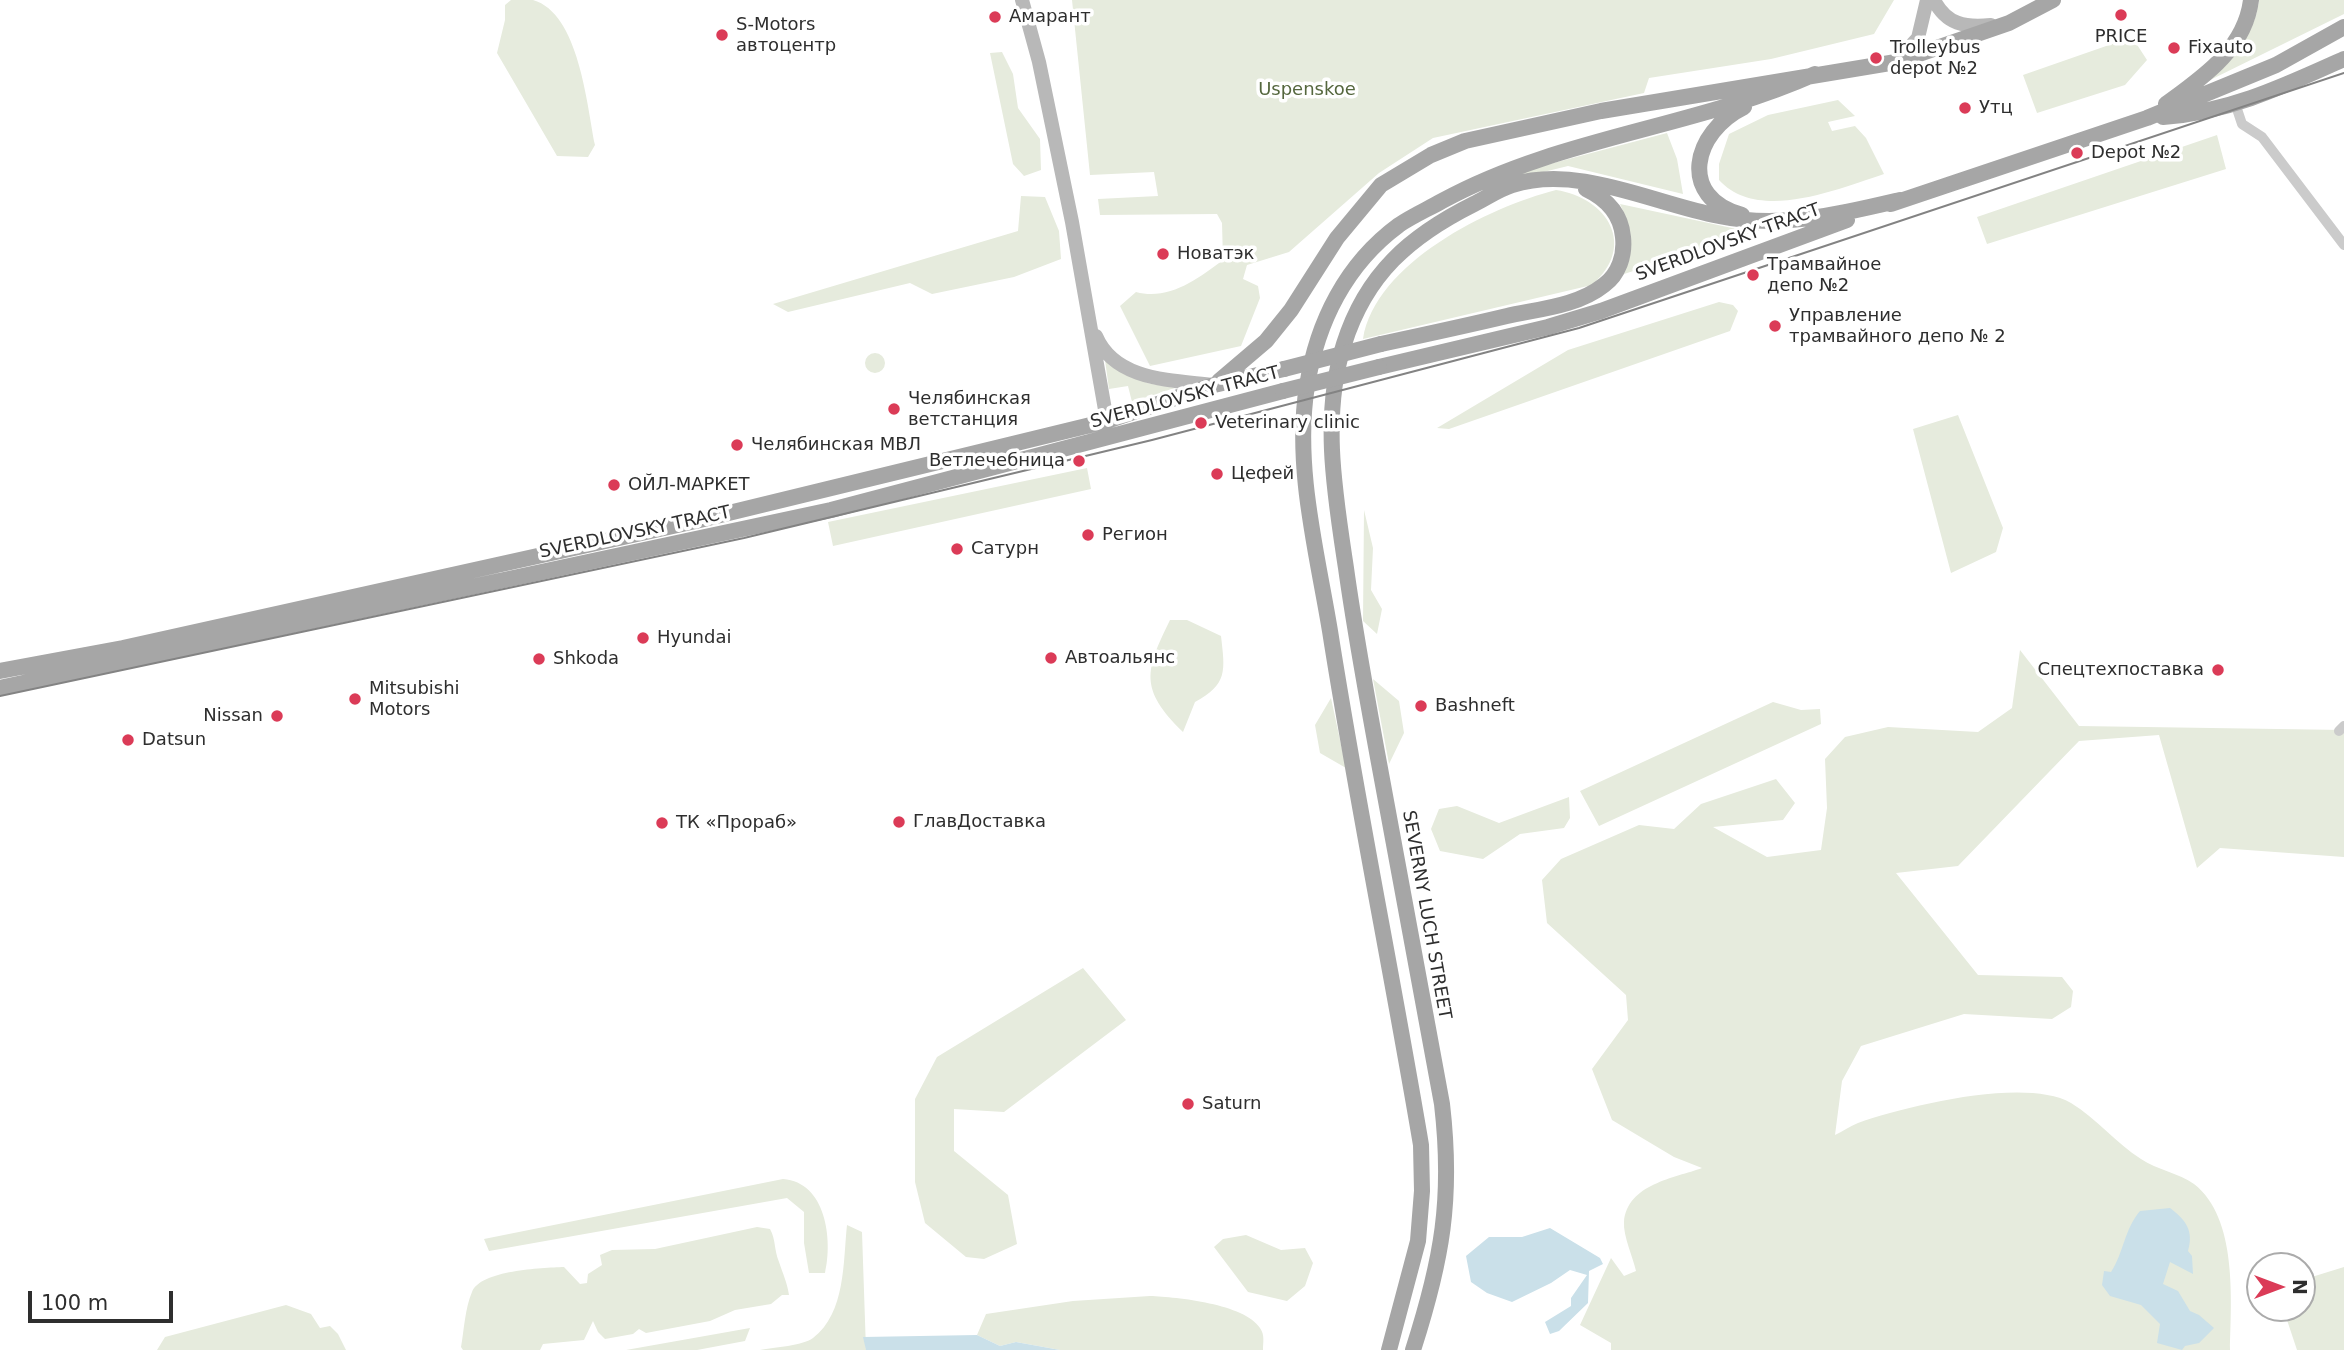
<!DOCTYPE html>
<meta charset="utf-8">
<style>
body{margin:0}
#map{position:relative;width:2344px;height:1350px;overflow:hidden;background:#fff;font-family:"DejaVu Sans",sans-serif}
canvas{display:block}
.north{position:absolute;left:2246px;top:1252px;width:70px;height:70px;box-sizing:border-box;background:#fff;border:2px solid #ababab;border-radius:50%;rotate:90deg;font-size:19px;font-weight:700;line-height:28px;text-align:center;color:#2e2e2e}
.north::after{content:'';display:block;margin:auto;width:24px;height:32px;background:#db3b57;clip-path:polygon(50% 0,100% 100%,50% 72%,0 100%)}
.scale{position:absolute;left:28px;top:1291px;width:145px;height:32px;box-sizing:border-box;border:4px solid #2e2e2e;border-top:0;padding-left:9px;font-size:21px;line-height:24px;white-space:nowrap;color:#2e2e2e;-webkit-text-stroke:5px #fff;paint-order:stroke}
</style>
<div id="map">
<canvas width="2344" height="1350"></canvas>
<div class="north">N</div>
<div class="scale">100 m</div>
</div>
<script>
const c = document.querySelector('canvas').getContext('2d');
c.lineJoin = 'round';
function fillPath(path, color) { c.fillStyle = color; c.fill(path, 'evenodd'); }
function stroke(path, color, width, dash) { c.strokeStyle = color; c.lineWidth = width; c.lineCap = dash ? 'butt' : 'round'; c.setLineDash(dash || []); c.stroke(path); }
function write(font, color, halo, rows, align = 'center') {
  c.font = font + ' "DejaVu Sans",sans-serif'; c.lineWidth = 7; c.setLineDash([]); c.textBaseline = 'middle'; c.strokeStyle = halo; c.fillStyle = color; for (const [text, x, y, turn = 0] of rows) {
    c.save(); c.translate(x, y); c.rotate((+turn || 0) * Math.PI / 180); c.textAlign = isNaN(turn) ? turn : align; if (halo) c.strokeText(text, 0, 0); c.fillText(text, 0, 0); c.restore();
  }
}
const green = new Path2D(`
 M511,0C517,0 526,0 533,0C579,13 587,105 595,145L588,157L557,156L497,53L505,20V5Z
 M1072,0H1894L1874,34L1771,59L1649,78L1644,93L1433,138L1379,173L1289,252L1247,265L1243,279L1258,286L1260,298L1241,346L1150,366L1120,306L1136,292C1168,301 1198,279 1223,260L1222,223L1217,214L1100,215L1098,199L1158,196L1154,172L1090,175Z
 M2259,0H2344V14L2200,85C2227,61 2255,39 2259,0Z
 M2132,37L2147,60L2125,85L2037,113L2023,75Z
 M1002,52L1013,74L1018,108L1040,139L1041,170L1024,176L1013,164L990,53Z
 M1838,100L1855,116L1828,122L1832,131L1855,126L1866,138L1884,174C1838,189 1758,223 1719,180V164L1729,134L1768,115Z
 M1667,133L1677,159L1683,194L1568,166L1511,180L1508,175Z
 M2217,135L2226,169L1987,244L1977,217Z
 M1556,190C1608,198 1637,246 1592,285L1363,339C1375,263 1489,207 1556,190Z
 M1021,196L1045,197L1059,231L1061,259L1014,277L932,294L910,283L788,312L773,304L1018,231Z
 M1620,204L1732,228L1760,230L1624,274C1634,247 1632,230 1620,204Z
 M1719,302L1733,305L1738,311L1730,331L1449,429L1437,428L1568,350Z
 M865 363a10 10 0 1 1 20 0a10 10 0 1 1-20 0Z
 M1105,360L1147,383L1175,388L1132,402L1128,386L1109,389Z
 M1958,415L2003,528L1996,552L1951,573L1913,429Z
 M1087,468L1091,489L833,546L828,522Z
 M1364,510L1373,548L1371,590L1382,609L1377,634L1363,621Z
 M1170,620H1187L1221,636C1225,671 1228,684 1195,702L1183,732C1139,689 1145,671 1170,620Z
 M2020,650L2079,726L2344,730V857L2220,848L2197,868L2159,735L2079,741L1958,866L1896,873L1978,975L2062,977L2073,991L2071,1007L2052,1019L1964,1014L1861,1046L1842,1081L1835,1135C1842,1132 1850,1126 1858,1123C1907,1106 2025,1077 2071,1103C2097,1119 2116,1143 2141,1159C2157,1170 2179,1173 2194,1184C2238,1218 2231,1301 2230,1350H1611V1343L1580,1325L1611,1258L1624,1276L1636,1271C1633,1257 1623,1236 1624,1222C1627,1184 1675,1178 1702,1168L1674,1157L1612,1120L1592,1069L1628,1020L1626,995L1547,923L1542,880L1561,859L1639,825L1674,829L1701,804L1776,779L1795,803L1783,820L1713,827L1767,857L1821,850L1827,808L1825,759L1845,737L1888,727L1978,732L2012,708Z
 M1373,679L1399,701L1404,733L1389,764Z
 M1331,698L1346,768L1320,753L1315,725Z
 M1773,702L1801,710L1820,709L1821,724L1599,826L1580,791Z
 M1569,797L1570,818L1564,828L1520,834L1483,859L1440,851L1431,829L1439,809L1457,806L1499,823Z
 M1083,968L1126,1020L1004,1112L954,1109V1151L1008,1195L1017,1244L984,1259L966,1257L925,1223L915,1182V1099L937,1057Z
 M783,1179C826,1182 833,1240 825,1273H809L804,1243V1212L787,1198L489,1251L484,1239Z
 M847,1225L862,1232L866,1350H760C775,1347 802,1346 813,1338C846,1313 843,1261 847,1225Z
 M757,1227L770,1229C776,1240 774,1250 779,1262C783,1274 787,1282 789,1295H782L771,1304L735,1310L710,1321L646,1333L639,1329L633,1334L605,1339L598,1332L593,1321L584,1340L543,1344L540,1350H463L461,1347C464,1330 465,1308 472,1292C481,1270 541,1268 564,1267L580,1284L587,1283L588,1274L602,1265L600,1255L612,1250L655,1249Z
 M1246,1235L1281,1250L1305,1248L1313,1263L1305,1286L1287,1301L1248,1292L1214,1247L1223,1239Z
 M2344,1267V1350H2297L2283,1308H2302V1280Z
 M1150,1296C1177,1297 1245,1304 1260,1328C1265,1335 1263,1342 1263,1350H1060L1016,1342L1000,1346L977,1335L986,1314L1073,1301Z
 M286,1305L311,1314L320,1328L330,1326L338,1334L346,1350H157L165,1337Z
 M750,1328L745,1341L697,1350H626Z`);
const water = new Path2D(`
 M2170,1208C2186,1220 2194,1231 2188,1251L2192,1256L2193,1274L2170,1262L2163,1284L2178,1291L2190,1311L2199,1315L2214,1328L2199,1343L2185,1346L2182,1350L2157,1343L2160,1324L2141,1305L2110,1296L2102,1285L2104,1271L2111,1272C2124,1252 2124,1230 2140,1211Z
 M1550,1228L1600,1258L1603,1264L1589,1271L1588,1303L1559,1331L1550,1334L1545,1322L1571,1306V1298L1587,1275L1570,1270L1551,1283L1512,1302L1487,1293L1471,1282L1466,1256L1489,1237H1522Z
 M977,1335L1000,1346L1016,1342L1060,1350H866L863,1337Z`);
const street = new Path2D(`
 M2235,103L2242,124L2262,137L2344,245
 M2339,731L2344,726`);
const secondary = new Path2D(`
 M1022,0L1039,62L1072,222L1107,421
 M1934,0C1946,24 1965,28 1991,25
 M1896,62L1918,38L1927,0
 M1096,336C1115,381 1172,380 1213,385`);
const primary = new Path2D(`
 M2166,104C2203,77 2245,49 2251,0
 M2163,117C2230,112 2284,86 2344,59
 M1891,204L2147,118L2276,65L2344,27
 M1742,215C1677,197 1693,132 1744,107
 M1381,344C1423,335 1465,326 1507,316C1539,309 1578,306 1604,285C1619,274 1625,255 1623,237C1621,214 1607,199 1586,189
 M1379,367L1548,327L1601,311L1847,220
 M1219,381L1266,341L1291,310L1337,238L1381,185L1431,155L1465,141L1601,111L1896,62L2009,23L2053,0
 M0,671L123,648L700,520L1107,421L1214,385L1284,369
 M0,688L831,510L1283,391
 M1389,1350L1418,1241L1422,1191L1421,1145C1392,973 1357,803 1330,631C1317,552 1294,466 1307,386C1317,322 1346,264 1399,225C1412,216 1428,209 1442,201C1559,137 1694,128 1815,74
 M1413,1350C1442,1260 1453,1199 1442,1104C1421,990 1400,876 1379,763C1367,698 1355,633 1346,568C1335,495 1321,416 1344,344C1366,274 1410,236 1474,204C1486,198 1499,189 1512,185C1579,164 1654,204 1719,216C1781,229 1841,214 1900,200`);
const tram = new Path2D(`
 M0,696L744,538L1152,440L1579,328L2344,73`);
const primaryBridge = new Path2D(`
 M1284,369L1381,344
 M1283,391L1379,367`);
const markers = [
 [2121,15,7,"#db3b57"],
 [995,17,7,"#db3b57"],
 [722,35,7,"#db3b57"],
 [2174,48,7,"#db3b57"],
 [1876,58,7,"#db3b57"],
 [1965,108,7,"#db3b57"],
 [2077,153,7,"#db3b57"],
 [1163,254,7,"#db3b57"],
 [1753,275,7,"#db3b57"],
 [1775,326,7,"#db3b57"],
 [894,409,7,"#db3b57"],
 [1201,423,7,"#db3b57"],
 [737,445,7,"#db3b57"],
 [1079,461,7,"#db3b57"],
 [1217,474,7,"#db3b57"],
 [614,485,7,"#db3b57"],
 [1088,535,7,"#db3b57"],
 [957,549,7,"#db3b57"],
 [643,638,7,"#db3b57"],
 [1051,658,7,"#db3b57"],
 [539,659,7,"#db3b57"],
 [2218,670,7,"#db3b57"],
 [355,699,7,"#db3b57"],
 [1421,706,7,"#db3b57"],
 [277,716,7,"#db3b57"],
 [128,740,7,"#db3b57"],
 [899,822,7,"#db3b57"],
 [662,823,7,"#db3b57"],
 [1188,1104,7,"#db3b57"]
];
const poiNames = [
 ["Амарант",1009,17],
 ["S-Motors",736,25],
 ["автоцентр",736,46],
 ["PRICE",2121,37,"center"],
 ["Trolleybus",1890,48],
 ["depot №2",1890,69],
 ["Fixauto",2188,48],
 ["Утц",1979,108],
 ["Depot №2",2091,153],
 ["Новатэк",1177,254],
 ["Трамвайное",1767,265],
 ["депо №2",1767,286],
 ["Управление",1789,316],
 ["трамвайного депо № 2",1789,337],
 ["Челябинская",908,399],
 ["ветстанция",908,420],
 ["Veterinary clinic",1215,423],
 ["Челябинская МВЛ",751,445],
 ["Ветлечебница",1065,461,"right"],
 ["Цефей",1231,474],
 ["ОЙЛ-МАРКЕТ",628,485],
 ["Регион",1102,535],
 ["Сатурн",971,549],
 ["Hyundai",657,638],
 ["Автоальянс",1065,658],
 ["Shkoda",553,659],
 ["Спецтехпоставка",2204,670,"right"],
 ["Mitsubishi",369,689],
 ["Motors",369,710],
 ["Bashneft",1435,706],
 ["Nissan",263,716,"right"],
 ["Datsun",142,740],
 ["ГлавДоставка",913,822],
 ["ТК «Прораб»",676,823],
 ["Saturn",1202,1104]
];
const parkNames = [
 ["Uspenskoe",1307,90]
];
const streetNames = [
 ["SVERDLOVSKY TRACT",1728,243,-20],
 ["SVERDLOVSKY TRACT",1185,398,-15],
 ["SVERDLOVSKY TRACT",635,533,-12],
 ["SEVERNY LUCH STREET",1426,915,80]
];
fillPath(green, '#e6ebdd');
fillPath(water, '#cae0e9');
stroke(street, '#cbcbcb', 10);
stroke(secondary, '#b8b8b8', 14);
stroke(primary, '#a6a6a6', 16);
stroke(tram, '#838383', 2);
stroke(primaryBridge, '#a6a6a6', 16);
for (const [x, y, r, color] of markers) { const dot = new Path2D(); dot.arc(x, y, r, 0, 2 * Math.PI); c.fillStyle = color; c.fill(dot); stroke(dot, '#fff', 2.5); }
write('18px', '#2e2e2e', '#fff', poiNames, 'left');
write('18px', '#55673e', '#fff', parkNames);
write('18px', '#2e2e2e', '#fff', streetNames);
</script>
